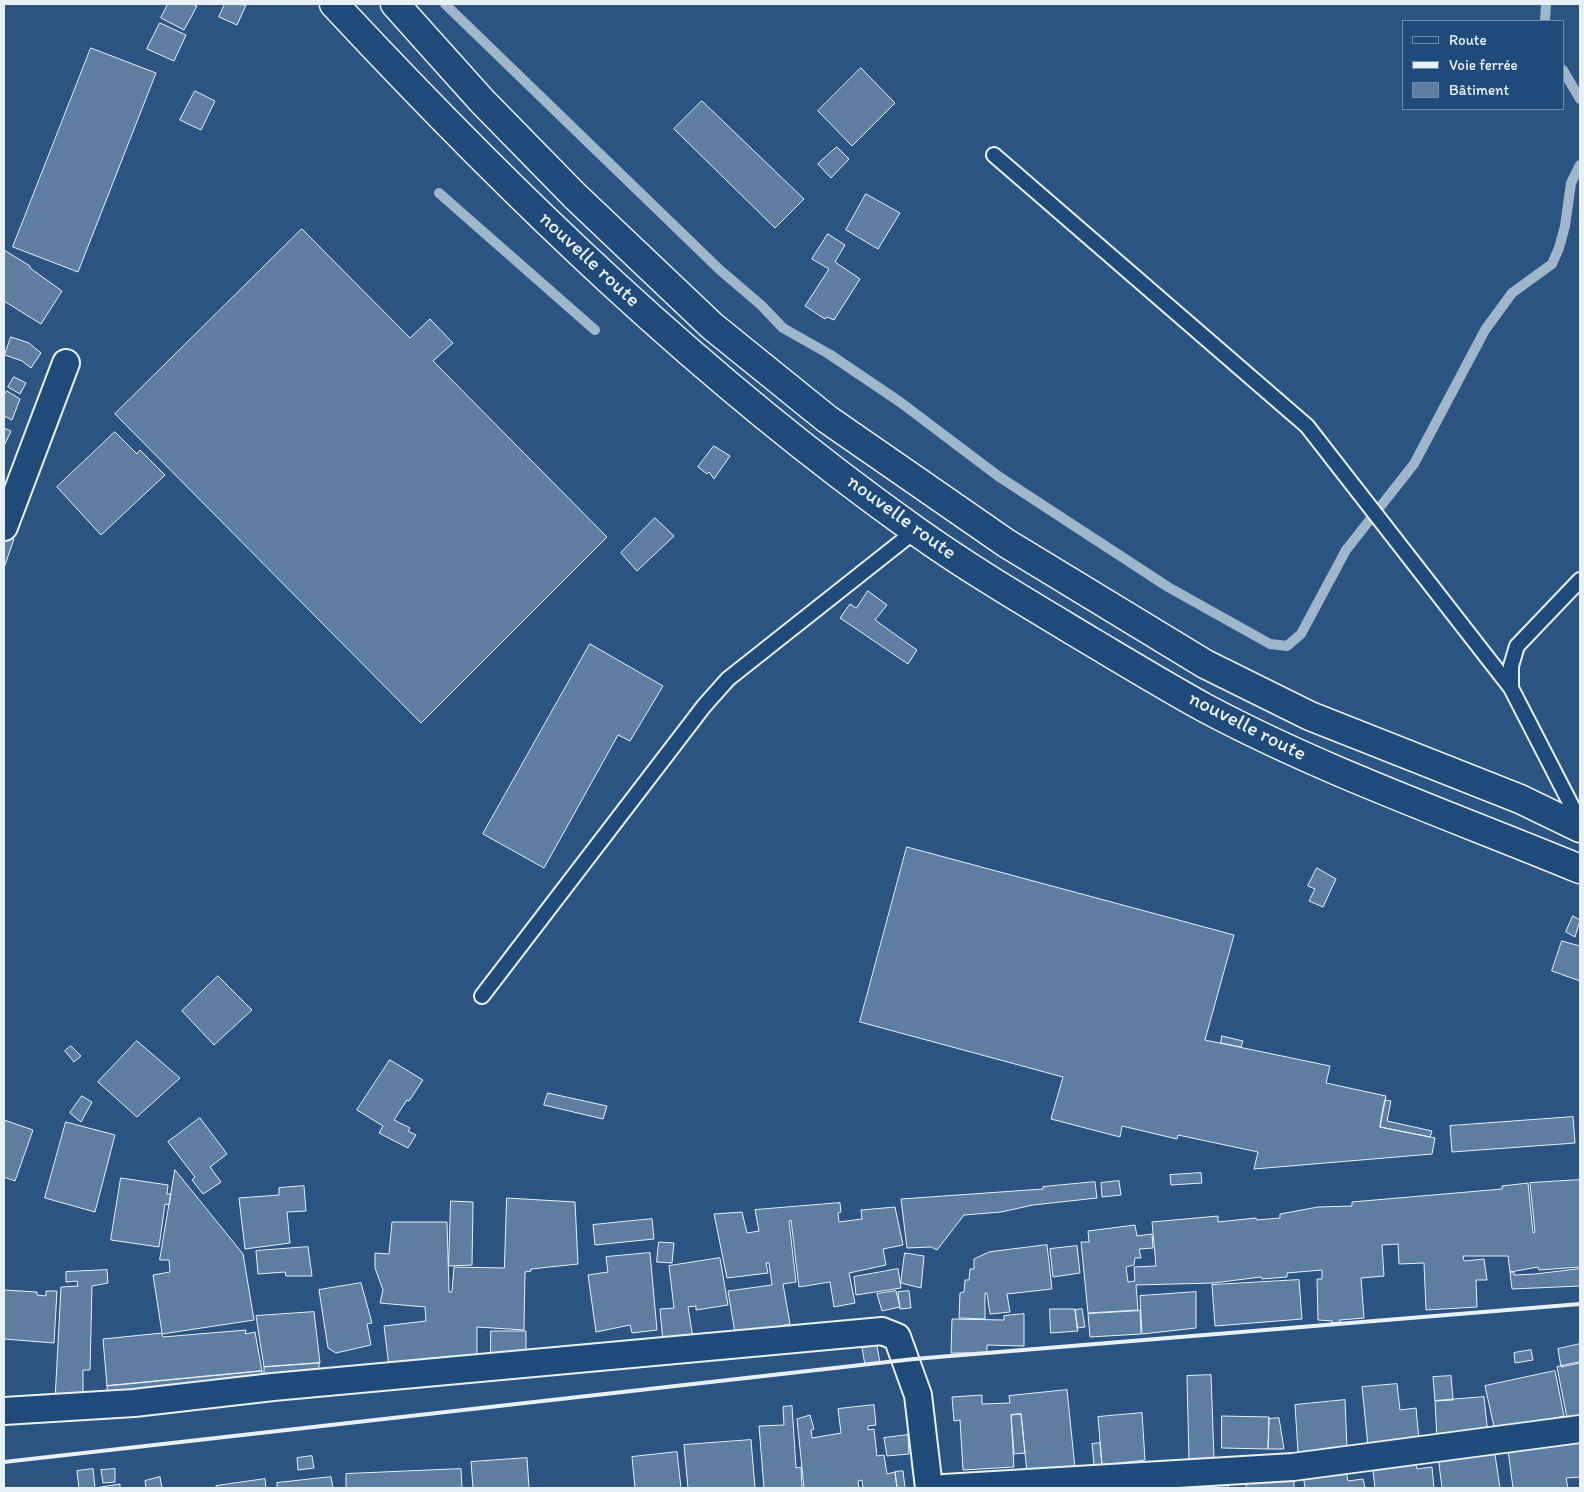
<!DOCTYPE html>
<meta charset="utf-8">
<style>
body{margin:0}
#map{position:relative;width:1584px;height:1492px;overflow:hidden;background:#2b5482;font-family:Itim,sans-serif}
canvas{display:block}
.frame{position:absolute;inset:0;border:5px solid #e8f1f8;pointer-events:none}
.legend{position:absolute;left:1402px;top:20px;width:162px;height:90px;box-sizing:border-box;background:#1f4a7a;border:1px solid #6f8dac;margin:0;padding:6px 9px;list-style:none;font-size:15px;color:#e8f1f8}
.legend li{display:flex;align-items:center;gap:10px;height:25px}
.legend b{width:25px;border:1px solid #6f8dac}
</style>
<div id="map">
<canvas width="1584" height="1492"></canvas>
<div class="frame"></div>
<ul class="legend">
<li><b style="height:6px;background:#1f4a7a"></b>Route</li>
<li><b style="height:6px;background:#e8f1f8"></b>Voie ferrée</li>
<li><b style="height:14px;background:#5d7da1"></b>Bâtiment</li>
</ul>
</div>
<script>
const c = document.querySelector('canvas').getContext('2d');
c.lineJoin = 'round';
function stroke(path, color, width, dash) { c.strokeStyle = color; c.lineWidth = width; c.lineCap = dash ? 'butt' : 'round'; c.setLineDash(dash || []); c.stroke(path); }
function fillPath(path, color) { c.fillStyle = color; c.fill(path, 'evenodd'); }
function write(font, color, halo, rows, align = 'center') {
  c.font = font + ' Itim,sans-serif'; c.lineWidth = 4.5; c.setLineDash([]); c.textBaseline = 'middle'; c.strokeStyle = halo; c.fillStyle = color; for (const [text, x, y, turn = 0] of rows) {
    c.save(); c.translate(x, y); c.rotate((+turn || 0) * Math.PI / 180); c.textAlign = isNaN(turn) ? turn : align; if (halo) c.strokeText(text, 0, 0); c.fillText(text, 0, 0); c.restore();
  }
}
const stream = new Path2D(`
 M445,4L720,270L761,305L783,328L829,354L900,402L998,476L1168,587L1270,644L1287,646L1301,634L1346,550L1414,464L1485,330L1512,293L1552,264L1559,248L1565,226L1571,183L1580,165
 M1545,21L1546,4
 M1563,70L1580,99
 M439,193L595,330`);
const building = new Path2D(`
 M168,4H192L197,6L184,30L161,18Z
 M225,4L246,5L237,25L219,17Z
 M160,23L186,35L174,61L147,49Z
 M91,48L156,73L78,272L13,247Z
 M861,68L895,103L852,146L818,111Z
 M195,91L215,101L201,130L180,120Z
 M702,101L804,199L775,228L674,129Z
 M837,147L849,159L831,178L818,164Z
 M866,194L900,213L878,249L846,230Z
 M302,229L410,338L430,319L453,343L433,361L607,537L421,723L115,414Z
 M828,234L845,245L835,262L860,279L834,320L827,317L825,319L805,306L829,269L812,259Z
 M4,250L30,266V268L62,291L41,324L4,301Z
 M11,337L29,343L41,353L31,368L22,361L5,355Z
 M14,377L26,383L20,394L8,387Z
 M7,391L20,399L12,420L4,416V395Z
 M4,428L11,431L4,446Z
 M115,432L137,454L140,450L165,475L101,535L57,487Z
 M714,446L730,456L714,479L709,472L707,474L698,467Z
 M655,518L674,536L637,571L621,553Z
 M4,536L14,539L4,568Z
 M868,591L887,605L875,620L917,650L908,664L840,618L850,604L856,608Z
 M590,644L663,686L630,741L618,735L544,868L483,834Z
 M907,847L1234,935L1205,1040L1330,1066L1326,1083L1386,1096L1380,1127L1435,1138L1432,1154L1254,1169L1258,1152L1178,1135L1177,1139L1122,1126L1120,1137L1051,1119L1063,1077L860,1022Z
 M1317,868L1336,879L1323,907L1309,901L1315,889L1308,886Z
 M1573,916L1580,920L1575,937L1566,932Z
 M1562,941L1580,946V981L1552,971Z
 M218,976L252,1010L214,1045L182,1011Z
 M1222,1036L1243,1041L1241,1047L1221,1043Z
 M137,1041L180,1078L137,1117L98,1082Z
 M71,1046L81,1056L74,1062L65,1051Z
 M390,1060L423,1080L409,1101L407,1100L394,1120L410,1128L408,1131L416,1135L408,1148L379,1133L383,1126L357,1110Z
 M548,1093L607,1106L603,1119L544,1105Z
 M82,1096L92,1102L81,1122L70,1113Z
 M1385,1100L1391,1101L1387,1121L1432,1131L1430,1137L1380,1127Z
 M1573,1117L1575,1143L1452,1152L1450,1126Z
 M200,1118L227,1154L210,1167L221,1182L203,1194L192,1180L195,1177L168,1142Z
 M4,1120L33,1130L15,1181L4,1177Z
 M66,1122L115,1135L95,1212L45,1198Z
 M175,1170L243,1254L254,1320L162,1334L163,1337L246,1330L245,1334L255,1332L262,1371L107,1386L103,1339L162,1333L153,1275L170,1272L169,1260H160Z
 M1201,1173L1202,1183L1171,1185L1170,1175Z
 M121,1178L168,1185L167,1194H171L169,1205L165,1204L159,1247L111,1240Z
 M1580,1180V1267L1539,1270L1538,1267L1510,1272L1508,1256H1463L1464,1261L1484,1259L1487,1280H1476L1477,1307L1426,1310L1424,1263L1399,1264L1398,1244L1382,1245L1384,1276L1361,1278L1364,1318L1340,1320V1322L1332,1323V1321L1318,1320L1317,1279H1322V1270L1287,1273V1277L1262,1279L1261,1277L1213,1283L1136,1285L1138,1310L1088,1313L1081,1242H1089L1088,1231L1135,1225L1137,1236L1152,1234L1153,1248L1139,1249L1141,1258H1135L1134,1265L1126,1267L1128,1282L1135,1281L1134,1267L1156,1266L1152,1222L1218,1216V1222L1256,1218L1257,1220L1280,1218V1214L1318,1207L1352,1206V1202L1502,1189V1186L1528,1183L1533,1233L1535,1232L1530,1183Z
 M1119,1181L1121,1195L1102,1197L1101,1183Z
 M1095,1182L1097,1198L1033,1205L1001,1212L964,1215L937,1250L931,1247L907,1248L901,1199L1043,1189V1187Z
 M304,1186L306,1211L287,1212L290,1243L245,1249L239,1198L279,1195V1188Z
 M507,1198L575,1202L578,1264L531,1269V1271L525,1272L524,1330L477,1327V1360H451V1356L427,1359L428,1363L389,1367L384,1326L426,1321L425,1307L380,1303L383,1290L375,1268V1253L389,1254L392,1222H447L449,1292H452L454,1267L504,1268Z
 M451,1201L473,1202L472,1265L449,1266Z
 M840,1203L841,1212L838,1213L839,1222L862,1219L861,1210L895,1207L903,1245L883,1249L886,1265L849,1273L855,1303L834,1307L830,1282L799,1287L791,1220L789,1221L796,1282L783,1284L790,1324L753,1332L735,1333L728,1291L772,1285L769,1263H766L768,1273L727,1278L714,1214L742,1212L747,1233L759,1231L755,1210Z
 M652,1219L654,1239L595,1245L593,1225Z
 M659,1242L674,1243L672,1263L657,1262Z
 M1047,1245L1052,1289L1007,1294L1010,1312L990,1314L987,1293H985V1319L959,1318L960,1293L964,1292L965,1280H969L970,1269H974V1259L989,1252Z
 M1077,1246L1080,1273L1053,1277L1050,1249Z
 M308,1247L312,1276H286L285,1272L258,1274L256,1251Z
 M650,1253L657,1330L632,1333L630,1325L596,1332L588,1275L608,1272L606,1257Z
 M905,1253L924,1256L921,1288L901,1283Z
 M720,1258L728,1305L696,1310V1306L688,1307L693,1338L663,1343L660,1309L674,1308L669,1266Z
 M898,1269L901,1288L856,1295L854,1277Z
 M1580,1269V1286L1512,1289L1510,1272H1514V1275L1535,1274Z
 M107,1270L108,1283L92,1286L90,1370H83V1399L55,1400L61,1287L78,1286L77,1281L66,1282V1272Z
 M1299,1280L1302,1319L1215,1326L1212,1285Z
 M361,1283L372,1323L367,1324L371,1345L336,1353L328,1348L319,1290Z
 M4,1290L37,1292V1295L46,1296V1291H57L54,1343L4,1339Z
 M896,1291L900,1307L882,1311L877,1294Z
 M909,1291L911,1308L900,1309L898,1292Z
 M1196,1292V1328L1142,1334L1140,1296Z
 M1050,1309H1075L1078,1331L1051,1333Z
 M1082,1309L1085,1327L1077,1328L1075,1310Z
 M1140,1311L1141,1334L1090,1337L1088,1314Z
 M314,1312L320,1363L264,1367L256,1316Z
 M1024,1314V1346L987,1345V1353H951L952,1319L1004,1320V1316Z
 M491,1331H526V1357H491Z
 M1580,1344V1363L1561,1367L1558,1349Z
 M877,1346L880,1363L865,1365L862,1348Z
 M1531,1350L1533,1360L1515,1363L1514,1353Z
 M1580,1362V1415L1567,1418L1557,1367Z
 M319,1363V1371L264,1376V1367Z
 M262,1371L263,1380L108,1397L107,1386Z
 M1555,1371L1564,1416L1495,1431L1485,1386Z
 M1211,1375L1214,1459L1189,1461L1187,1376Z
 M1451,1376L1453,1400L1435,1401L1433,1377Z
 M1397,1384L1400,1410L1416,1408L1419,1440L1368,1446L1362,1387Z
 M1067,1390L1075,1468L1027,1473L1021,1414L1011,1415L1014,1467L963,1470L960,1420L954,1421L952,1397L982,1395V1404L1010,1403L1009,1396Z
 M1484,1397L1488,1435L1437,1439L1435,1401Z
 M1345,1400L1347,1449L1298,1452L1295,1405Z
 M874,1405L876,1425L868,1426V1430L874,1429L877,1456L884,1455L887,1474L895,1472L897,1488H863L862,1480L858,1481L859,1488H804L797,1419L810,1415L814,1429L811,1430L812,1438L841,1433L838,1409Z
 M792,1406L796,1468L801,1467L802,1488H764L759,1426L784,1425L783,1407Z
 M1142,1413L1145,1460L1102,1465L1098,1417Z
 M1021,1414L1025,1453L1014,1454L1011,1415Z
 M1222,1416L1269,1417L1268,1449L1222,1448Z
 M1279,1418L1284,1449H1268L1269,1419Z
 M1580,1432V1477L1566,1478L1568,1488H1513L1507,1442Z
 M908,1435L909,1454L887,1456L884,1438Z
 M751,1440L755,1488H688L684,1445Z
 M1100,1443L1102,1465H1094L1092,1444Z
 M1494,1448L1500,1488H1442L1438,1456Z
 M677,1452L681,1488H635L632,1457Z
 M312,1456L314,1468L298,1470L297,1458Z
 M527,1458L529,1488H473L471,1462Z
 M1345,1465L1348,1481L1363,1479L1365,1488H1305L1303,1474Z
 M1416,1465L1417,1469L1432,1467L1434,1488H1375L1373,1471Z
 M93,1469L95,1488L120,1484V1488H79L77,1471Z
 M115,1469V1482L103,1483L101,1470Z
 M461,1469L462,1488H346V1474Z
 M903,1471L905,1488H897L895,1472Z
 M1212,1475V1485H1228V1488H1177L1176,1478Z
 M160,1477L162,1488H146L145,1481Z
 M331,1477L333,1488H277V1483Z
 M265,1479L266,1488H217L216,1486Z
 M1294,1479V1488H1246V1480Z`);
const service = new Path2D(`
 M994,155L1307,426L1511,688
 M1580,580L1517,646L1511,666V688L1580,822
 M482,996L704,706L728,679L915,531`);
const minor = new Path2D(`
 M4,527L66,363
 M4,1411L134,1403L273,1387L882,1331L897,1337L918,1395L929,1488
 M944,1488L1293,1467L1580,1429`);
const trunk = new Path2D(`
 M334,4C512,195 702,379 916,531C972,571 1032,606 1092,642C1129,664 1167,687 1205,708C1325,772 1454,817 1580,869
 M395,4L482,101L575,196L712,326L827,419L1006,543L1205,664L1310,716L1520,799L1580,828`);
const rail = new Path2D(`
 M4,1462L914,1359L1580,1304`);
const streetNames = [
 ["nouvelle route",589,260,43],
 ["nouvelle route",901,518,36],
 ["nouvelle route",1247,727,27]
];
stroke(stream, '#a0b6cb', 10);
fillPath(building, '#5d7da1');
stroke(building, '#e8f1f8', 1);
stroke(service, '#e8f1f8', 18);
stroke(minor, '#e8f1f8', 30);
stroke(trunk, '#e8f1f8', 31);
stroke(service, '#1f4a7a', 14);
stroke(minor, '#1f4a7a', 26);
stroke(trunk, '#1f4a7a', 28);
stroke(rail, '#e8f1f8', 4);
write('21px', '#e8f1f8', '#1f4a7a', streetNames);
</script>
